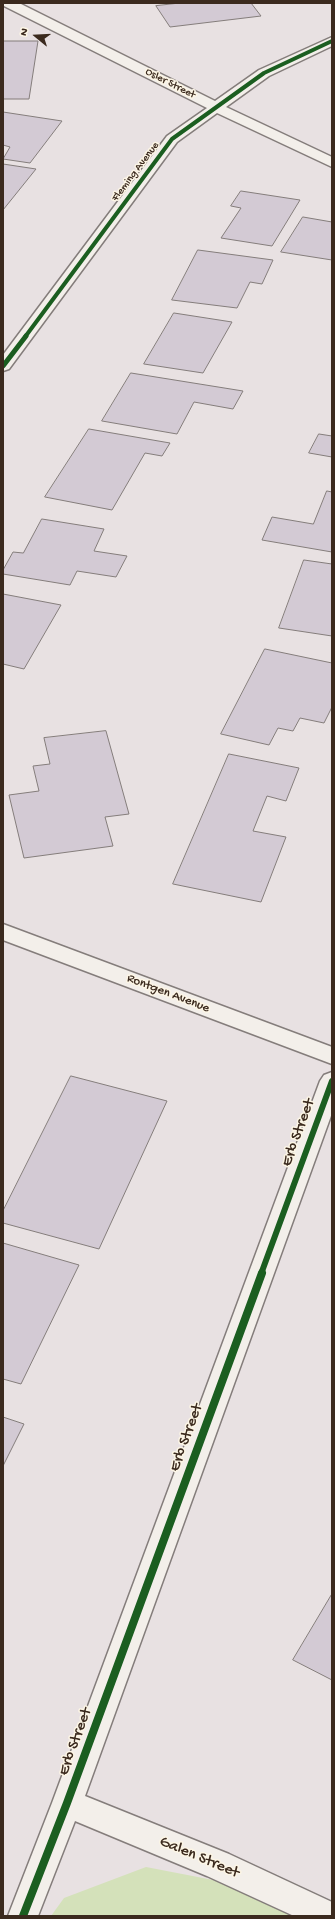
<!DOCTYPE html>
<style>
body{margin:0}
#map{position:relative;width:335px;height:1919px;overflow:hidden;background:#e8e1e2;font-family:"Gochi Hand",sans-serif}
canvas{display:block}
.frame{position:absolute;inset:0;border:4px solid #3b2a1e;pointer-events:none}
.north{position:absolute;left:16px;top:16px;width:40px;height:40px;-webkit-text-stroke:3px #fcf5e5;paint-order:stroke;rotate:288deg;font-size:11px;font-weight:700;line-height:16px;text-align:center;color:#3b2a1e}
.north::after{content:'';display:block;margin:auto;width:14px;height:18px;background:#3b2a1e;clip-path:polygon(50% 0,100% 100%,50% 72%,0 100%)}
</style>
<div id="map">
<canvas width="335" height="1919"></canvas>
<div class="frame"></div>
<div class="north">N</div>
</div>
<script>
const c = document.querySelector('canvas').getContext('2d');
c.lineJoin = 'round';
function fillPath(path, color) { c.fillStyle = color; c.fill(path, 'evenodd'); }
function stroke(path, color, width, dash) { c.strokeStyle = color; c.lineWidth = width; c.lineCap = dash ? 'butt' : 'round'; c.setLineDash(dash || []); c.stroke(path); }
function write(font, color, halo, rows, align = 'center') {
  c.font = font + ' "Gochi Hand",sans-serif'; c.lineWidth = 3; c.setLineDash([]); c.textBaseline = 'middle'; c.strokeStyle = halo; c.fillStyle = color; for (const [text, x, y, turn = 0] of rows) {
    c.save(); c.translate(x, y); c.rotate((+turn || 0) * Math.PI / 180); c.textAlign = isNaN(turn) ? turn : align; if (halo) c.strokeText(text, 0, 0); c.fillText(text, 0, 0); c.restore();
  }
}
const green = new Path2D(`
 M146,1867L234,1884L299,1916H51L64,1898Z`);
const building = new Path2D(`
 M180,3H251L261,16L170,27L156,6Z
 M3,41H38L29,99H3Z
 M3,112L62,121L30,163L3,159L10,147L3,145Z
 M3,164L36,169L3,210Z
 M241,191L300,200L272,246L221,238L241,208L231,206Z
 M303,217L332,222V260L281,252Z
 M198,250L273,260L262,284L250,282L237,308L172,300Z
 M174,313L232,322L203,373L144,364Z
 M131,373L243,391L233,409L194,402L177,434L102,421Z
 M89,429L170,443L162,456L145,453L112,510L45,497Z
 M319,434L332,436V457L309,453Z
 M327,491L332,492V552L262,540L272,517L313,524Z
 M42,519L104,529L94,551L127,556L116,577L77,571L70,585L3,574V570L13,552L23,553Z
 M304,560L332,564V636L279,628Z
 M3,594L61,605L24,669L3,664Z
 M265,649L332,663V707L324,723L300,718L293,731L278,728L269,745L221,734Z
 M106,731L129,814L105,817L113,846L24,858L9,795L39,791L33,766L50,764L44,738Z
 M229,754L299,768L286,801L267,796L253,831L286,837L261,902L173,884Z
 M71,1076L167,1101L99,1249L3,1223V1211Z
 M3,1243L79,1265L21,1384L3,1379Z
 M3,1417L24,1424L3,1466Z
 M332,1594V1680L293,1660Z`);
const minor = new Path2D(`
 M3,3H19L215,101L259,70L332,37V46L269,76L226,107L332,157V167L217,113L177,142L9,369L3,371V355L167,136L207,108L4,6Z
 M3,924L332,1047V1064L3,940Z
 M332,1072V1113L85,1796L229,1854L332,1902V1916H294L207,1876L75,1821L38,1916H8L52,1803L320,1081L324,1075Z`);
const cyclewayFar3 = new Path2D(`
 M25,337L172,139L264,73L332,41`);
const cyclewayFar2 = new Path2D(`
 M3,366L26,336`);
const cyclewayFar1 = new Path2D(`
 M261,1274L332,1081`);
const cycleway = new Path2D(`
 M23,1916L67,1803L262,1273`);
const farStreetnames = [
 ["Osler Street",170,84,27],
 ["Fleming Avenue",136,172,-53]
];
const streetNames = [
 ["Rontgen Avenue",168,994,21]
];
const nearStreetnames = [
 ["Erb Street",299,1133,-70],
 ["Erb Street",187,1438,-70],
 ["Erb Street",76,1742,-70],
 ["Galen Street",199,1858,23]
];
fillPath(green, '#d4e1ba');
fillPath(building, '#d3cad4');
stroke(building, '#847d7b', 1);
stroke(minor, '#847d7b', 3);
fillPath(minor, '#f3efea');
stroke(cyclewayFar3, '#1b5e20', 4);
stroke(cyclewayFar2, '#1b5e20', 5);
stroke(cyclewayFar1, '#1b5e20', 6);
stroke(cycleway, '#1b5e20', 8);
write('11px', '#3b2a1e', '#fcf5e5', farStreetnames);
write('13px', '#3b2a1e', '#fcf5e5', streetNames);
write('16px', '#3b2a1e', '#fcf5e5', nearStreetnames);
</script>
